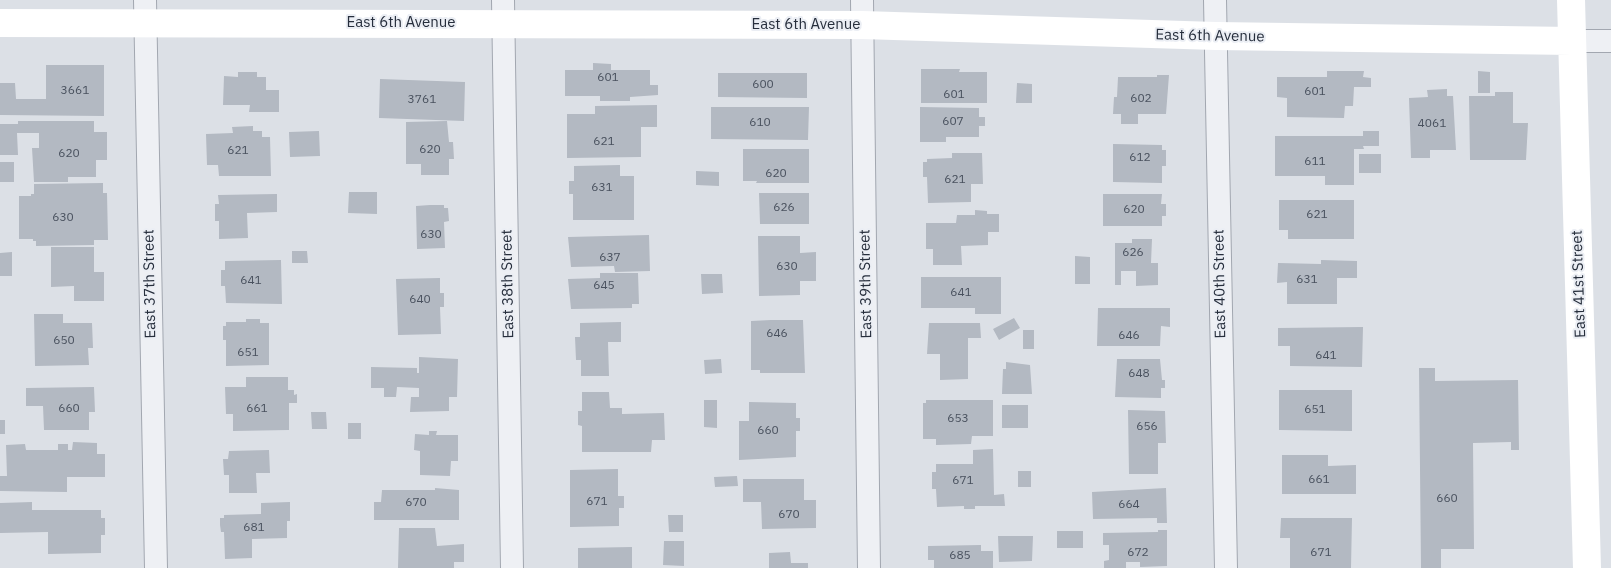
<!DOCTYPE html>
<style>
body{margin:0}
canvas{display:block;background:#dce0e6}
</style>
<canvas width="1611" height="568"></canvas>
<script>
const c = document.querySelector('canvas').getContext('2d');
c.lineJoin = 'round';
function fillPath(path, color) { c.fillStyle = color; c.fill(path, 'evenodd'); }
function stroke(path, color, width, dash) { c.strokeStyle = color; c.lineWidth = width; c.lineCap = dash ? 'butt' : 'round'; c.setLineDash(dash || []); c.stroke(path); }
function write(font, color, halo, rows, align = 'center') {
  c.font = font + ' "IBM Plex Sans",sans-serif'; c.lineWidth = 4; c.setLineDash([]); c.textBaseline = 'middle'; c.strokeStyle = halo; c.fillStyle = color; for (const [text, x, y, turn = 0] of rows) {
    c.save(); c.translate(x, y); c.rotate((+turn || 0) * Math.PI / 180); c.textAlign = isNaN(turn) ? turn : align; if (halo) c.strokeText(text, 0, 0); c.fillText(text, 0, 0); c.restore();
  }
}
const building = new Path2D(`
 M593,63L611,64V70H650V85H658V95L630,97V101H600V96H565V70H593Z
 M46,65H104V116L0,115V83H15L16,99H46Z
 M921,69H960L959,72H987V103H921Z
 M1327,71H1364L1363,77L1371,78V87H1354L1353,106H1345L1344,118L1287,117V98L1277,97V77H1327Z
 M1478,71L1490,72V93H1478Z
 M238,72H257V77H266V90H279V112H249L250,105H223L224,76L238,77Z
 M718,73H807V98L718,97Z
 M1157,75H1169L1166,114H1138V124H1121V114H1113L1114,97H1117L1118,77H1157Z
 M380,79L465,82L464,121L379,118Z
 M1017,83L1032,84V103H1016Z
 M1447,89V96H1453L1456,150H1430V158H1411L1409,98L1428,97L1427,90Z
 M1495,92H1513V123H1528L1526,160H1470L1469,96H1495Z
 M657,105V127H641V157L567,158V114H595V106Z
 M711,107H809L808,140L711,139Z
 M920,107L979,108V117H985V126H979V137H946V142H920Z
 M18,121H94V132H107V160H96V177H68V182H34L32,148H39V133H17L18,155H0V124H18Z
 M447,121L449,142H453L454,159H449V175H421V164H406V122Z
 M253,126V131H262V137H270L271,176H219L218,165H207L206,134L233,133L232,127Z
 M319,131L320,156L290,157L289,132Z
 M1363,131H1379V146H1363L1364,149H1354V185H1325V176H1275V136H1363Z
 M1113,144L1162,145V150H1166V166H1162V183L1113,182Z
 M743,149H809V183H756L757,181H743Z
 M952,153H982L983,184H971V202L928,203L927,177H923V162H927V159L952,158Z
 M1359,154H1381V173H1359Z
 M0,162H14V182H0Z
 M620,165V176H634V220H573V194H569V181H574V166Z
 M696,171L719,172V186L696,185Z
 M103,183V193H107L108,240H94V245L36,246V241H33V239H19V196H31V194H34V184Z
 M349,192H377V214L348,213Z
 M759,193H809V224H760Z
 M277,194V212L247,213L248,238L219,239V221H215V204H219L218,195Z
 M1103,194H1162L1161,204H1166V216H1162V226H1103Z
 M1279,200H1354V239H1288V230H1279Z
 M430,205H444V208H448L449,221L444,222L445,248L417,249L416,206Z
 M975,210L987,211V214H999V232H988V245L961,246L962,265H933V249H926V223H956L957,215H975Z
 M649,235L650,271L615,272L614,266L571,267L568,237Z
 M758,236H800V253L816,252V281H800V295L759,296Z
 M1132,239H1152L1151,263H1158V285L1136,286V271H1121V285H1115V243H1132Z
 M51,247H94V272H104V301H74V286L51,287Z
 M292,251H307L308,263H292Z
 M12,252V276H0V253Z
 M1075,256L1090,257V284H1075Z
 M281,260L282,304L226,303L225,286H221V270H225V261Z
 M1321,260L1357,261V278H1337V304H1287V282L1277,283L1278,263L1321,264Z
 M600,273H638L639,304H632V308L571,309L568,279L600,278Z
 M701,274H722L723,293L702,294Z
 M921,277H1001V314H975V308H921Z
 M440,278V293H444V307H440L441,334L398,335L396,279Z
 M1098,308H1170V327L1161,326L1160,346H1097Z
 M34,314H63V323H92L93,348H88L89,365L35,366Z
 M1014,318L1020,328L999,340L993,329Z
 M246,319H260V323H269V365L226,366V340H223V326H226V322H246Z
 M771,320H803L805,373H760V370H751V321Z
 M621,322V342H608L609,376H581V360H576L575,337H580V323Z
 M929,323H980L981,338H968V379L940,380V354H927Z
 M1363,327L1362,367L1290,366V346H1278V328Z
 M1023,330H1034V349H1023Z
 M419,357L458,359L457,397H449V411L410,412L411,397H419V388L397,387L396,397H384V388H371V367L417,368V373H419Z
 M721,359L722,373L705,374L704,360Z
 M1117,359H1160L1162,380H1165V388H1161V398L1115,397Z
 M1006,362L1030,365L1032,394H1002L1003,369H1006Z
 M1419,368H1435V381L1518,380L1519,450H1511V442L1473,443L1474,549H1441V568H1421Z
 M246,377H288V390H294V395L297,394V403H289V430L233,431V414H226L225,387H246Z
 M94,387L95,412H89V430H44L43,406H26V388Z
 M1279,390H1352V431L1279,430Z
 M582,392H609L610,408H622V414L664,413L665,440H652L651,452H582V426L578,425V411H582Z
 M704,400H717V428L704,427Z
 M926,400H993V436H972L971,444L936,445V439H923V403H926Z
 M749,402L796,403V418H800V431H796V457L739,460V421H749Z
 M1002,405H1028V428H1002Z
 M1128,410L1165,411L1166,443H1158V474H1129Z
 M311,412H326L327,429H312Z
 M0,420H5V434H0Z
 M348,423H361V439H348Z
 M429,431H437L436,435H458V461H451L450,476L420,475V451L414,450L415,434L429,435Z
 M73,442L97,443V454H105V477H67V492L0,491V476H7L6,445L25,444L26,450H58V444H68V450H72Z
 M993,449L994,495L1004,494L1005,506H975V509H964V506L937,507L936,489H932V472H936V464H973V450Z
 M269,450L270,473H256L257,493H229V475H224L223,459H228L229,451Z
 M1282,455H1328V466L1356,465V494H1282Z
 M618,469V496H624V508H619V526L570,527V470Z
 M1018,471H1031V487H1018Z
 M737,476L738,486L715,487L714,477Z
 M743,479H804V500H816V528L762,529L761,502H743Z
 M435,488L459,490V520H374V502H381L382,490H435Z
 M1166,488L1167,523H1157V518L1093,519L1092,492Z
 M32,502V510H101V518H105V535H101V553L48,554V532L0,533V503Z
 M290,502V521H287V538L252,539V558L225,559L224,532H221L220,525V518H224V515L261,514V503Z
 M668,515H683V532H669Z
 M1281,518H1352L1351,568H1290V538H1280Z
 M399,528H435L437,546L464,544V562H454V568H398Z
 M1158,530H1167V566L1140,567V562H1126V568H1104V561L1109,560V545H1103V533L1158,532Z
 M1057,531H1083V548H1057Z
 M998,536H1033L1032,561L999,562Z
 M664,541H684V566L663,565Z
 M981,545V551H993V568H934V560H928V546Z
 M632,547V568H578V548Z
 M790,552L791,563H808V568H769V553Z`);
const street = new Path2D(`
 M145,0L156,568
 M503,0L512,568
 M862,0L869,568
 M1215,0L1226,568
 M1572,41H1611`);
const secondary = new Path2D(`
 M1571,0L1587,568
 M0,23L862,25L1216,36L1572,41`);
const numberNames = [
 ["601",608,78],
 ["600",763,85],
 ["3661",75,91],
 ["601",1315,92],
 ["601",954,95],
 ["602",1141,99],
 ["3761",422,100],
 ["607",953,122],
 ["610",760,123],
 ["4061",1432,124],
 ["621",604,142],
 ["620",430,150],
 ["621",238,151],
 ["620",69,154],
 ["612",1140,158],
 ["611",1315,162],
 ["620",776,174],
 ["621",955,180],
 ["631",602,188],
 ["626",784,208],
 ["620",1134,210],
 ["621",1317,215],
 ["630",63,218],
 ["630",431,235],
 ["626",1133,253],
 ["637",610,258],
 ["630",787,267],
 ["631",1307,280],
 ["641",251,281],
 ["645",604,286],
 ["641",961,293],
 ["640",420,300],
 ["646",777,334],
 ["646",1129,336],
 ["650",64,341],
 ["651",248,353],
 ["641",1326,356],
 ["648",1139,374],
 ["660",69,409],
 ["661",257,409],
 ["651",1315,410],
 ["653",958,419],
 ["656",1147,427],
 ["660",768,431],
 ["661",1319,480],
 ["671",963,481],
 ["660",1447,499],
 ["671",597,502],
 ["670",416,503],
 ["664",1129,505],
 ["670",789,515],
 ["681",254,528],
 ["672",1138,553],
 ["671",1321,553],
 ["685",960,556]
];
const streetNames = [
 ["East 6th Avenue",401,23],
 ["East 6th Avenue",806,25],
 ["East 6th Avenue",1210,36,1],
 ["East 37th Street",150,284,-91],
 ["East 38th Street",508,284,-91],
 ["East 39th Street",866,284,-91],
 ["East 40th Street",1220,284,-91],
 ["East 41st Street",1579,284,-92]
];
fillPath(building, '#b3b9c2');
stroke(street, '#a2a7b0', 24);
stroke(street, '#eef0f4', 22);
stroke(secondary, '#fff', 28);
write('12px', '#49515e', null, numberNames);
write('15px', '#262e3c', '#ebeef4', streetNames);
</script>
